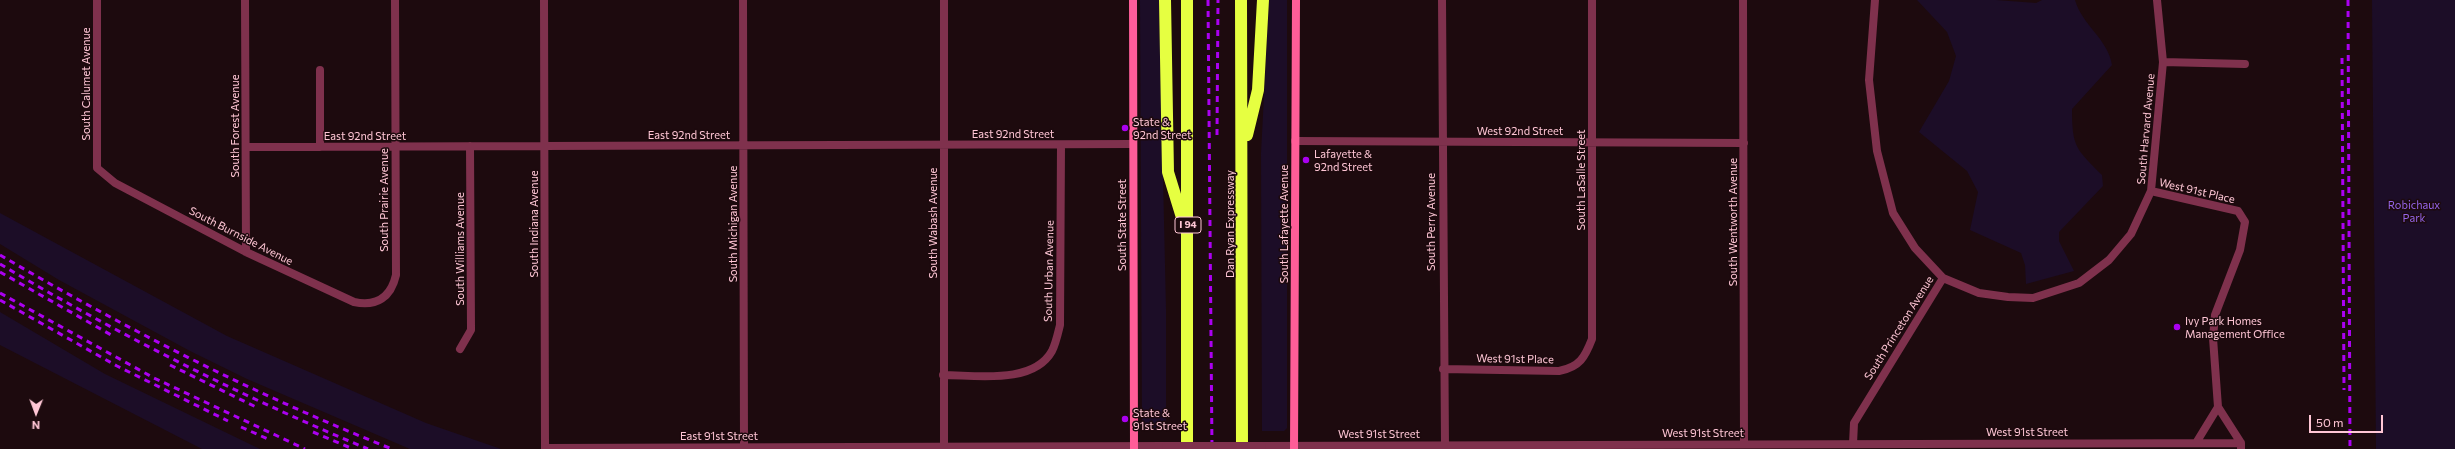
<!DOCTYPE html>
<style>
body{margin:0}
#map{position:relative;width:2455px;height:449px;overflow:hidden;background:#1d0a0e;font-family:Commissioner,sans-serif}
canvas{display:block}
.north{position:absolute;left:16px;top:393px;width:40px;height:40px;-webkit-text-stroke:3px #1d0a0e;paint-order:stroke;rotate:181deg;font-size:11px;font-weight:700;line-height:16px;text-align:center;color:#ffc6d5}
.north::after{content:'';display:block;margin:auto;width:14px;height:18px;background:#ffc6d5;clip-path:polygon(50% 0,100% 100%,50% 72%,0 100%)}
.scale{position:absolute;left:2309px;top:415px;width:74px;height:18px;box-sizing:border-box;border:2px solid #ffc6d5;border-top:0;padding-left:5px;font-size:12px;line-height:14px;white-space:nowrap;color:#ffc6d5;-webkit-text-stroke:3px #1d0a0e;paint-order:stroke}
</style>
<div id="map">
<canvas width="2455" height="449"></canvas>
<div class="north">N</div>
<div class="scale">50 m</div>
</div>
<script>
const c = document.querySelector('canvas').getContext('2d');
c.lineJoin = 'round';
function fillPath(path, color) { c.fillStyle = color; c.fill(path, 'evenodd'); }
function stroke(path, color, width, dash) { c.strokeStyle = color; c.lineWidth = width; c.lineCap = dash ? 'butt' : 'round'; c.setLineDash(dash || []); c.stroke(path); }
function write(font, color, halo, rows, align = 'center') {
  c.font = font + ' Commissioner,sans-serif'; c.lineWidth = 3; c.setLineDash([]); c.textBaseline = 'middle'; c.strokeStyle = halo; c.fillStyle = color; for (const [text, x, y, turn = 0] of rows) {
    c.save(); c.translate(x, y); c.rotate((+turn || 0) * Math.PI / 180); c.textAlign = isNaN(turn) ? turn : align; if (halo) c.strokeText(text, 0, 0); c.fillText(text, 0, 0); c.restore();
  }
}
const green = new Path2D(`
 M1140,0H1159L1166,309V430H1142Z
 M1269,0H1287V428L1284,431H1262L1261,153Z
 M1917,0H1996L2036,3L2042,0H2075C2082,25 2108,39 2112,65L2072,109C2072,147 2076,149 2102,175L2103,186L2059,232V241L2074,271L2026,284L2025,265L2021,253L1970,230L1978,192L1967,171L1919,132L1949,81L1956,56L1947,32Z
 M2372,0H2455V449H2376Z
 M0,213L227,336L426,423L501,449H410L247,379L190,351L59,280L0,244Z
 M0,312L105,374L260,449H202L0,345Z`);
const minor = new Path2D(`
 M97,0V168L115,183L246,252L354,302C377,307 391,297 396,275L395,0
 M245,0L246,252
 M544,0L545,449
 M743,0L744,447
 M944,0V447
 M1442,0L1445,445
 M1743,0L1744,444
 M1875,0L1869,80L1877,151L1893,213L1915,248L1943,278L1979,293L2008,297L2033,298L2079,283L2109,260L2131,234L2151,191L2163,62L2157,0
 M2163,62L2245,64
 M1295,141L1744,143
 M246,147L1133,144
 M320,147V70
 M2151,191L2238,211L2245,222L2240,250L2215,315L2213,338L2218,407L2241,443V449
 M460,349L471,330L470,146
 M1443,369L1559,371C1580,367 1585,357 1592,339V0
 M943,375C976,375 1033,385 1052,351C1056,343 1058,333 1060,325L1061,145
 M2196,443L2218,407
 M1853,444L1854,423L1943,278
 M1262,446L2241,443
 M546,448L1166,446`);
const secondary = new Path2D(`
 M1133,0L1134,449
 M1294,449L1296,0`);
const motorway = new Path2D(`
 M1165,0L1168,172L1184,224
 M1241,0L1242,449
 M1247,135L1258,90L1263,0
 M1187,449V0`);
const rail = new Path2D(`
 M1208,0L1212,449
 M2348,0L2350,449
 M2342,58L2344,390
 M1217,135L1218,0
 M0,255C126,329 256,395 392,449
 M0,264C119,335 241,396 368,449
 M0,272L113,336
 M0,293L154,378L305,449
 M0,300L117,366L228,421
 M170,365L258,408
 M241,427L270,440
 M313,432L353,449`);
const minorBridge = new Path2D(`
 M1166,446H1262`);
const markers = [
 [1125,128,4,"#ab00f1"],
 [1306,160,4,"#ab00f1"],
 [2177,327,4,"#ab00f1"],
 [1125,419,4,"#ab00f1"]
];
const shields = [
 [1188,225,26]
];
const shieldNames = [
 ["I 94",1188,225]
];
const streetNames = [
 ["South Calumet Avenue",86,84,-90],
 ["South Forest Avenue",235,126,-90],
 ["South Harvard Avenue",2146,129,-85],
 ["West 92nd Street",1520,131],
 ["East 92nd Street",1013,134],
 ["East 92nd Street",689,135],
 ["East 92nd Street",365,136],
 ["South LaSalle Street",1581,180,-90],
 ["West 91st Place",2197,191,13],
 ["South Prairie Avenue",384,200,-90],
 ["South Perry Avenue",1431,222,-90],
 ["South Wentworth Avenue",1733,222,-90],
 ["South Wabash Avenue",933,223,-90],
 ["South Indiana Avenue",534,224,-90],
 ["South Michigan Avenue",733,224,-90],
 ["Dan Ryan Expressway",1230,224,-90],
 ["South Lafayette Avenue",1284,224,-90],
 ["South State Street",1122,225,-90],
 ["South Burnside Avenue",241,236,27],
 ["South Williams Avenue",460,249,-90],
 ["South Urban Avenue",1049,271,-89],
 ["South Princeton Avenue",1899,328,-58],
 ["West 91st Place",1515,359,1],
 ["West 91st Street",2027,432],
 ["West 91st Street",1703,433],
 ["West 91st Street",1379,434],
 ["East 91st Street",719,436]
];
const poiNames = [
 ["State &",1133,122],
 ["92nd Street",1133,135],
 ["Lafayette &",1314,154],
 ["92nd Street",1314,167],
 ["Ivy Park Homes",2185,321],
 ["Management Office",2185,334],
 ["State &",1133,413],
 ["91st Street",1133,426]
];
const parkNames = [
 ["Robichaux",2414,205],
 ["Park",2414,218]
];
fillPath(green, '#1c0d27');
stroke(minor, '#7f314d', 8);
stroke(secondary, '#ff5d98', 8);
stroke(motorway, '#e6ff41', 12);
stroke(rail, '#ab00f1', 3, [6, 5]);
stroke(minorBridge, '#7f314d', 8);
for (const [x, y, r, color] of markers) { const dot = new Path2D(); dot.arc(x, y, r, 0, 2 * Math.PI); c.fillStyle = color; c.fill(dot); stroke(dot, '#1d0a0e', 1.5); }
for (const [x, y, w] of shields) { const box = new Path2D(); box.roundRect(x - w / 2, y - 8, w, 16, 3); c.fillStyle = '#1d0a0e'; c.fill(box); stroke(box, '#ffc6d5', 1); }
write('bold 10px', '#ffc6d5', null, shieldNames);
write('11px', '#ffc6d5', '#1d0a0e', streetNames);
write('11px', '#ffc6d5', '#1d0a0e', poiNames, 'left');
write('11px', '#9565eb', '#1d0a0e', parkNames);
</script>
